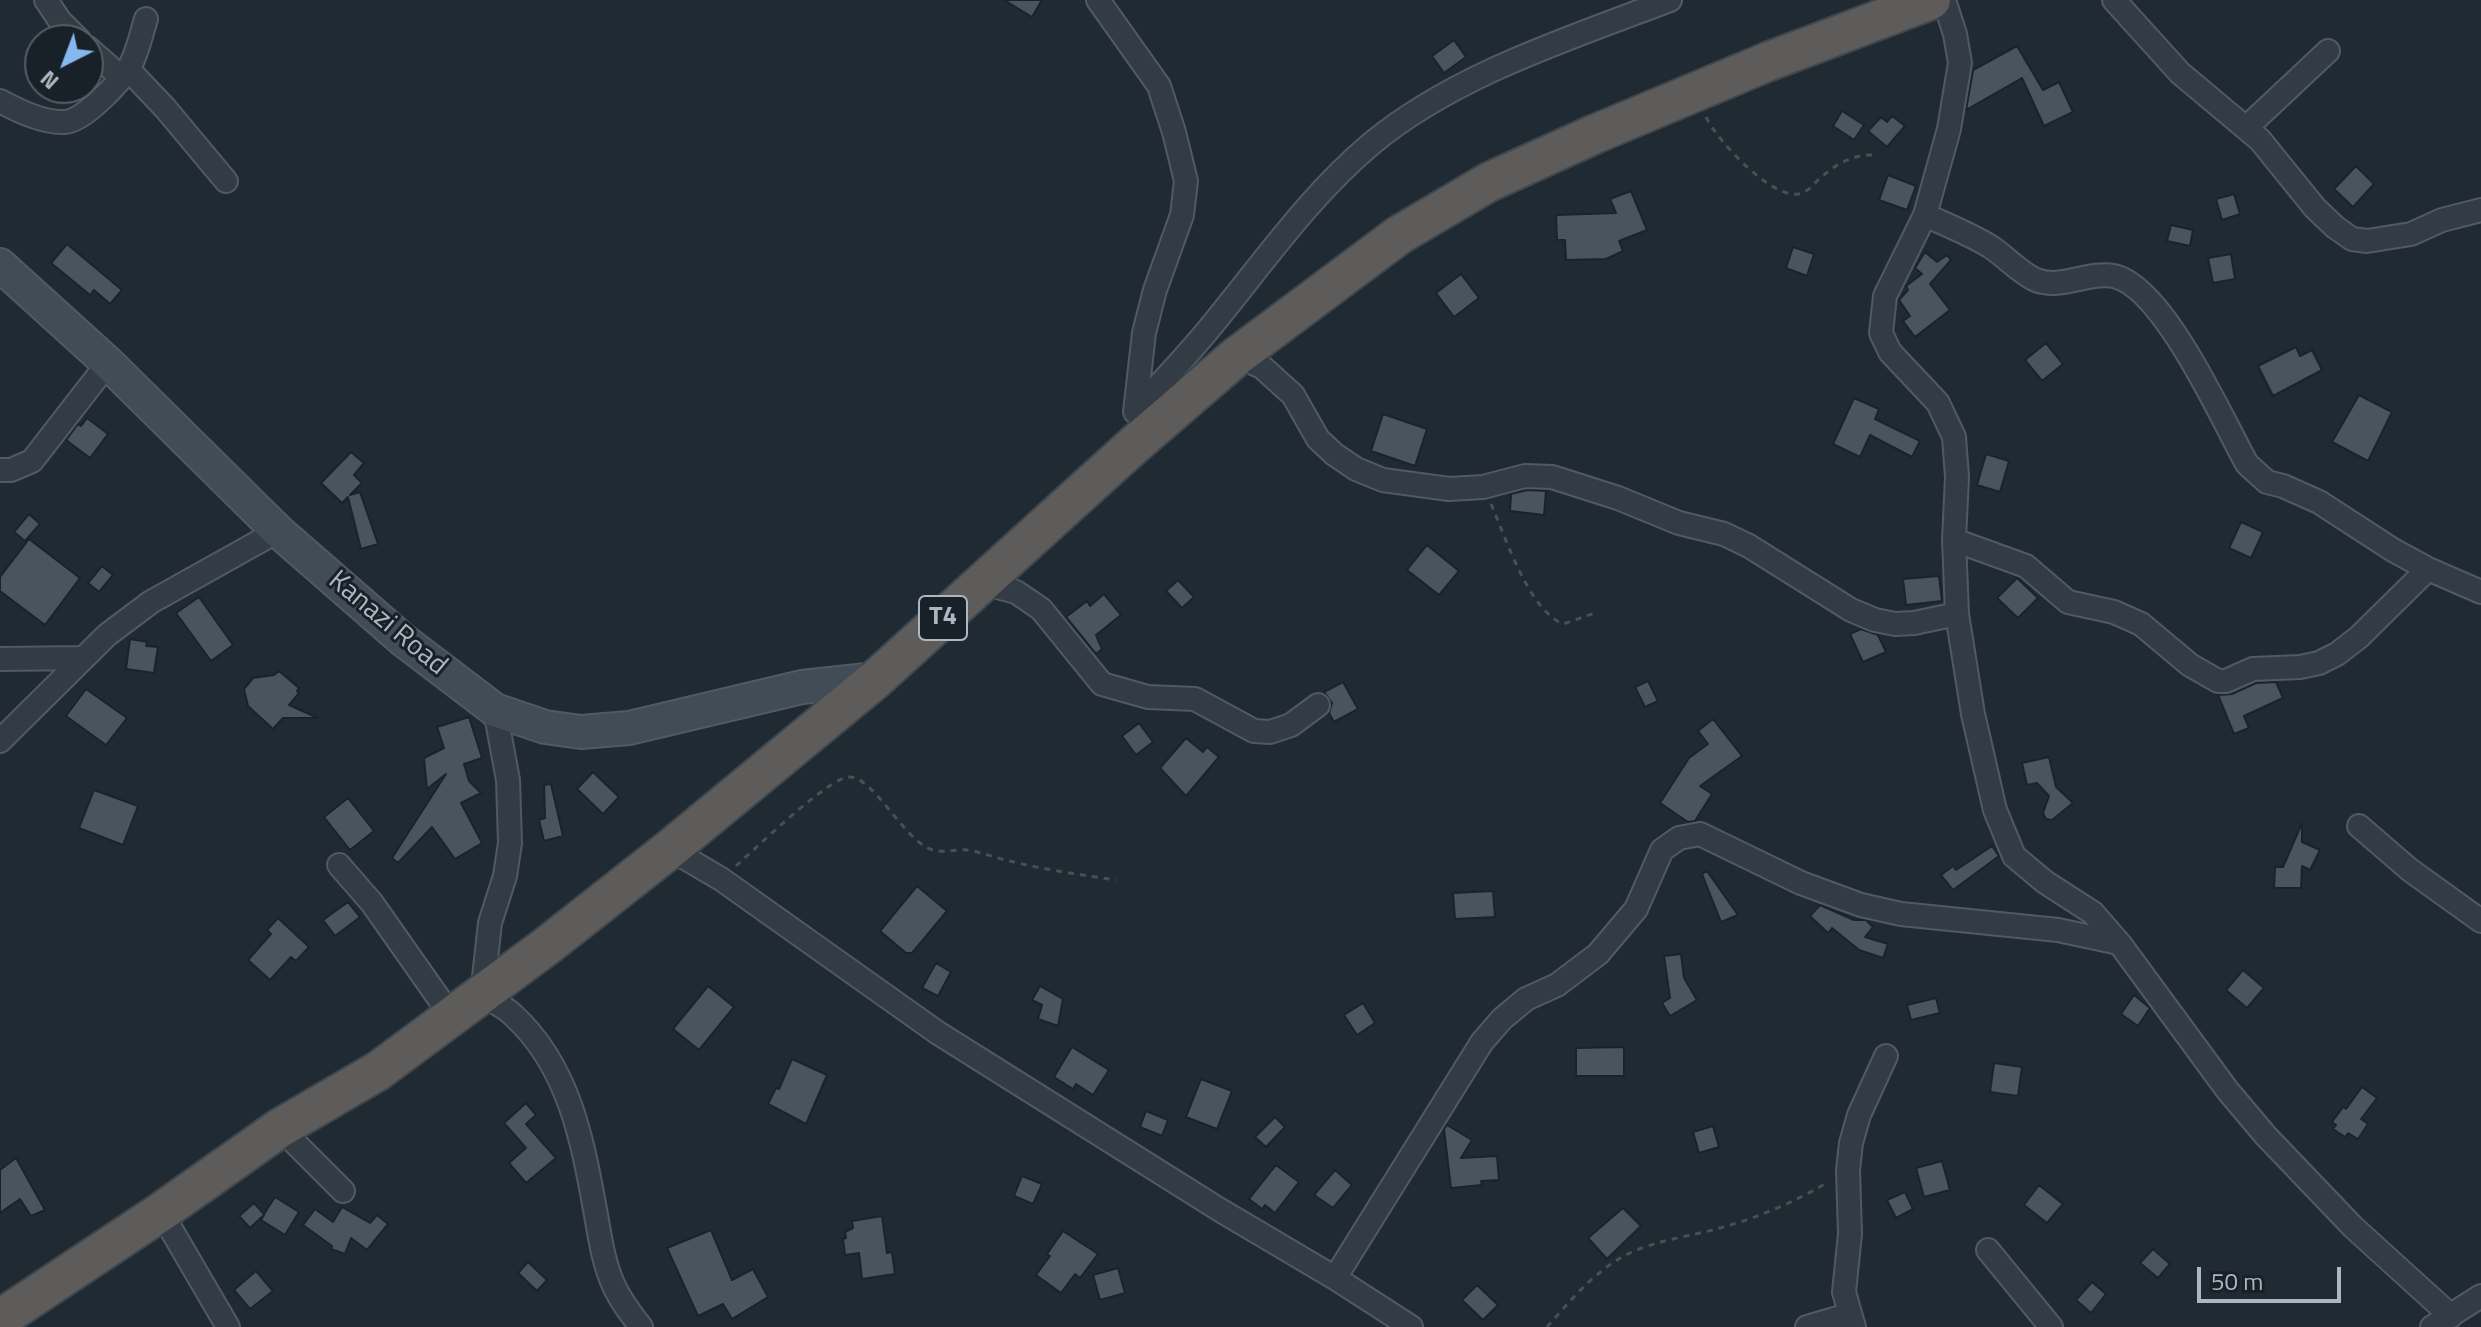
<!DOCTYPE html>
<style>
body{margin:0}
#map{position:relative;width:2481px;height:1327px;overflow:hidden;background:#202a33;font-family:"Titillium Web",sans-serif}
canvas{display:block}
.north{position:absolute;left:24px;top:24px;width:80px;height:80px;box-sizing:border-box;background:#192128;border:2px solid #545d65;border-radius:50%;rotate:222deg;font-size:22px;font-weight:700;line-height:32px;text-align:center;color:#adb7c1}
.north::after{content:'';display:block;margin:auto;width:28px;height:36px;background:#85b8ee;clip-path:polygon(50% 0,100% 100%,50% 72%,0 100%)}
.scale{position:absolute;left:2197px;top:1267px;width:144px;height:36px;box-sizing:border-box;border:4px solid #adb7c1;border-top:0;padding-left:10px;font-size:24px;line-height:28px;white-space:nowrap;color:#adb7c1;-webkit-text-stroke:6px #192128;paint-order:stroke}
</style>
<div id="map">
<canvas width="2481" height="1327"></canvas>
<div class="north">N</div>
<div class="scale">50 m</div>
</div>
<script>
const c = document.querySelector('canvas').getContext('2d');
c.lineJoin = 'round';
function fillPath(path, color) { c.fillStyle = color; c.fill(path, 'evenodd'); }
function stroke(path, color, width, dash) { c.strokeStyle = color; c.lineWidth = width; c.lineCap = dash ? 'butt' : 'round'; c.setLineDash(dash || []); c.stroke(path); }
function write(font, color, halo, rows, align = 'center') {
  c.font = font + ' "Titillium Web",sans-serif'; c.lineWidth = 6; c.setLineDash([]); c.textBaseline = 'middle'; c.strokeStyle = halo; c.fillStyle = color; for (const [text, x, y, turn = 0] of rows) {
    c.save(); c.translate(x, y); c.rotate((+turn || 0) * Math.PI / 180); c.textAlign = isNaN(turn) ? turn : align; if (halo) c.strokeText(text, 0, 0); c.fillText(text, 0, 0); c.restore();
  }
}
const building = new Path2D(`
 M1004,0H1042L1032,17Z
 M1454,40L1466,57L1444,73L1432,56Z
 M2017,46L2043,90L2059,82L2073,112L2044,126L2022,78L1966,110L1973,70Z
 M1842,111L1864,125L1854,140L1833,126Z
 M1892,116L1905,126L1887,147L1868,131L1881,117L1887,122Z
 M2356,166L2374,184L2353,207L2334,189Z
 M1888,175L1916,186L1907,210L1879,200Z
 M1631,191L1647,230L1619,241L1623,251L1606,259L1566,260L1565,240H1557L1556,215L1616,213L1610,199Z
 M2234,194L2240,214L2222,220L2216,199Z
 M2171,225L2193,230L2190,246L2167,241Z
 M67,244L122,290L110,304L94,290L90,295L51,263Z
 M1793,247L1814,254L1807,276L1786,268Z
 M1925,252L1937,262L1947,255L1951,260L1930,284L1950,310L1915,337L1903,321L1910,316L1899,300L1908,290L1906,286L1922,274L1915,268Z
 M2231,254L2235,279L2213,283L2208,258Z
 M1461,274L1479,298L1454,317L1436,293Z
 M2046,343L2063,364L2042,381L2025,360Z
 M2296,347L2300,356L2312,350L2322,370L2273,396L2258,366Z
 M2359,395L2392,412L2368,461L2332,442Z
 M1854,398L1879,409L1875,419L1920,441L1912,457L1870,435L1860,457L1833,444Z
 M1383,414L1427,429L1415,466L1371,451Z
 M87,418L108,434L90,458L66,440L78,424L81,426Z
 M351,452L364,463L354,475L362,483L350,495L360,492L378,544L361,549L348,497L342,503L321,483Z
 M1986,454L2009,461L2000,492L1977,485Z
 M1527,490L1546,491L1544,515L1510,511L1511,494Z
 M29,514L40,524L25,541L14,532Z
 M2241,522L2263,532L2251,558L2229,548Z
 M29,539L80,578L45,625L0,591V577Z
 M1427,545L1459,571L1439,595L1407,570Z
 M102,566L113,575L99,592L88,583Z
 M1939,576L1942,601L1906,605L1903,579Z
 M2017,578L2038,598L2018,618L1997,598Z
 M1178,580L1194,597L1182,608L1166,591Z
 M1104,594L1121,615L1096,635L1102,649L1096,654L1066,617L1087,601L1090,606Z
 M199,597L233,645L211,661L176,613Z
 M1861,629L1878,635L1886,652L1863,662L1850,634Z
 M130,639L147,642L146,646L158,647L154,673L126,669Z
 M279,671L299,688L297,691L299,693L289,705L318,718H283L273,729L248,706L244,689L253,678L274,675Z
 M1648,681L1658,701L1645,707L1635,687Z
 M1343,682L1358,709L1334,722L1329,713L1332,703L1324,692Z
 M2276,682L2283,698L2244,716L2249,728L2234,734L2218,695L2232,694L2256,683Z
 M86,689L127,718L106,745L66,716Z
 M469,717L482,758L464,764L469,781L481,793L461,803L482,843L455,859L432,827L398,863L392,858L446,774L427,789L424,758L444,748L437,727Z
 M1713,719L1742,756L1700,786L1712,794L1695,821L1688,822L1660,803L1689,758L1708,744L1698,731Z
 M1139,723L1153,742L1136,755L1122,736Z
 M1186,738L1203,752L1207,747L1219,757L1186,796L1160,768Z
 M2049,757L2056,787L2073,803L2052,820L2046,819L2043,813L2049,796L2037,783L2027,785L2022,763Z
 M593,772L619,797L603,814L577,789Z
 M551,784L563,836L544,841L539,820L545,818L544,785Z
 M94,790L138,806L123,845L79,828Z
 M348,798L374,831L350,850L324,817Z
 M2302,823V842L2320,850L2310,870L2302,866L2301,888H2274L2275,867H2283Z
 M1992,846L1999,856L1953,890L1941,875L1953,866L1956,870Z
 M1707,871L1738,915L1721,922L1702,874Z
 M917,886L947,911L912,953H906L880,931Z
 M1493,891L1495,917L1455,919L1453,893Z
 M348,902L360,917L335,936L323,920Z
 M1820,905L1854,920H1866L1873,927L1865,937L1888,944L1883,958L1859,950L1832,928L1828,933L1810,916Z
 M278,918L309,947L296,961L291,957L270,980L248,960L271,934L267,930Z
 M1681,954L1684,978L1697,1000L1670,1016L1662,1003L1670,998L1664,956Z
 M936,963L951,972L938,996L922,988Z
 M2243,970L2264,988L2247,1008L2226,990Z
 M708,986L734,1007L699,1050L673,1029Z
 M1040,986L1063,999L1058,1026L1038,1019L1042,1005L1032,1000Z
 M2134,995L2150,1008L2138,1026L2121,1014Z
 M1936,998L1940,1013L1911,1020L1907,1005Z
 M1363,1003L1375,1023L1357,1035L1344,1015Z
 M1072,1047L1109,1070L1093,1095L1076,1084L1073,1089L1054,1077Z
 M1624,1047V1076H1576V1048Z
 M792,1059L827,1075L806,1124L768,1104L776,1088L779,1089Z
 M1994,1063L2022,1067L2018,1096L1990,1092Z
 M1201,1079L1232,1091L1217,1129L1186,1117Z
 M2362,1087L2377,1098L2361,1119L2368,1124L2358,1139L2348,1133L2345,1137L2333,1129L2336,1125L2332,1122L2343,1107L2346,1109Z
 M526,1103L536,1115L526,1124L556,1158L526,1183L509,1163L526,1148L504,1123Z
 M1146,1111L1168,1120L1162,1136L1140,1127Z
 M1275,1117L1285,1127L1266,1147L1255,1137Z
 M1447,1125L1472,1140L1461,1158L1497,1156L1499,1180L1481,1181L1482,1185L1451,1188L1444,1129Z
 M1713,1126L1719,1147L1699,1153L1693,1132Z
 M16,1158L45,1210L31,1216L20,1199L0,1213V1170Z
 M1942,1161L1950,1190L1924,1197L1916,1168Z
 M1276,1165L1299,1182L1275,1213L1265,1205L1262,1209L1249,1199Z
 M1335,1170L1352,1185L1333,1208L1314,1195Z
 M1022,1176L1042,1184L1033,1204L1014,1196Z
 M2039,1185L2063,1204L2047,1223L2024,1205Z
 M1905,1192L1913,1209L1896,1218L1887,1200Z
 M275,1197L299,1212L285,1235L261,1220L264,1215L250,1228L239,1216L254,1203L264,1214Z
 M342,1207L370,1223L377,1215L388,1224L367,1250L351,1238L345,1254L331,1249L332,1246L303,1225L315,1209L333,1222Z
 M1623,1208L1641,1226L1607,1259L1588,1238Z
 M882,1216L887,1253L892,1252L895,1274L862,1279L859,1253L845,1255L843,1239L846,1238L845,1232L853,1228L852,1221Z
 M711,1230L732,1280L753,1269L768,1297L732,1319L723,1304L698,1316L667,1248Z
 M1063,1231L1098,1254L1080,1278L1075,1274L1061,1293L1036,1275L1050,1256L1047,1254Z
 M2153,1249L2170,1264L2158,1278L2140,1263Z
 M528,1262L547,1280L537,1291L518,1273Z
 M1118,1268L1125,1293L1100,1300L1093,1275Z
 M256,1271L273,1291L250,1309L234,1290Z
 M2092,1282L2106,1294L2091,1313L2076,1300Z
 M1477,1285L1498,1305L1483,1320L1462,1300Z`);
const path = new Path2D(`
 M1706,117C1716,139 1777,207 1804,192C1809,190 1814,184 1818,180C1834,166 1851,154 1873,155
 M1491,504C1506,538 1528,609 1563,624L1595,613
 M736,866C755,849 830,776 850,777C874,778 903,838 930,849C942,854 955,849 967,850C982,852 998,859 1014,862C1047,870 1082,875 1116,880
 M1547,1327C1570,1301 1593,1273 1624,1256C1654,1240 1688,1237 1720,1228C1757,1218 1795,1202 1828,1182`);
const minor = new Path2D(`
 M46,0L60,21L79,40
 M1098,0L1159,86L1174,132L1186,181L1182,215L1155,290L1144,333L1135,412
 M1944,0L1955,34L1960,63L1949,129L1925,215L1885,296L1881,333L1890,352L1938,403L1954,437L1957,477L1954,540L1957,614L1973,714L1995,810L2014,856L2045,882L2093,913L2120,944L2228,1091L2266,1136L2353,1227L2451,1316
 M2114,0L2180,73L2260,140L2315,208L2335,227L2352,239L2367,241L2411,234L2442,220L2481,210
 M88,48L121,77
 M128,69L165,108L226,181
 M0,101C19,111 43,123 65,122C84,121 120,82 130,66C138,51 141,35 146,19
 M2246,128L2328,51
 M1925,215C1947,225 1970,234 1991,247C2006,257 2020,273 2036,280C2062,290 2088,271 2114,276C2164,287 2223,421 2247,464L2267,482L2283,486L2319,502L2393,550L2428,569L2481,592
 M1237,356L1262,367L1293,395L1318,439L1334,454L1356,469L1383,480L1449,489L1483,487L1525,476L1552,477L1618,498L1679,523L1724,534L1749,546L1851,610L1875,620L1895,624L1914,623L1957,614
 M1135,411C1160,384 1185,358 1208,330C1261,266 1308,197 1371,144C1454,75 1570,38 1670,0
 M0,470H11L32,461L108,363
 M1954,540L2026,566L2068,602L2114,612L2141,624L2190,665L2218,681H2226L2253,669L2300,667L2319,663L2337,654L2359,637L2428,569
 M982,583L1016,592L1041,609L1102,684L1148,697L1195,699L1254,731L1270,732L1291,725L1318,705
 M0,659L81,658
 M495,710L508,780L510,843L505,876L490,923L482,995C492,1001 505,1007 513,1015C570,1067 583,1143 596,1215C600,1238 604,1265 614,1286C621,1302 631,1314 641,1327
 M0,741L107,635L151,602L278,531
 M2359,826L2410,870L2481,921
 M670,849L721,879L938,1033L1220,1210L1335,1278L1411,1327
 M339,865L372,903L452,1017
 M280,1128L343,1191
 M161,1212L228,1327
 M1988,1250L2051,1327
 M1335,1278L1482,1042L1502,1019L1526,999L1557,985L1598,954L1636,909L1662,850L1679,838L1700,834L1801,883L1861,905L1901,914L2058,930L2119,943
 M1807,1327L1848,1315
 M1854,1327L1844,1292L1850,1234L1848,1170L1851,1143L1859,1115L1886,1056
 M2432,1327L2481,1296`);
const secondary = new Path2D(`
 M0,265L108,363L278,531L403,640L495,710L545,727L581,732L629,728L802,687L876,679`);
const trunk = new Path2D(`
 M0,1319L161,1212L280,1128L378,1071L548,945L670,849L876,679L1134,445L1237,356L1399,235L1489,182L1595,134L1767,62L1931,0`);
const shields = [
 [943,618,48]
];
const shieldNames = [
 ["T4",943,618]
];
const streetNames = [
 ["Kanazi Road",387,624,40]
];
fillPath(building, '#48555f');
stroke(building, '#1b232a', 2);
stroke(minor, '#515a62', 26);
stroke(secondary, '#515a62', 36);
stroke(trunk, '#3e474e', 42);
stroke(path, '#415353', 3, [6, 6]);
stroke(minor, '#333c44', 22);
stroke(secondary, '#424c57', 32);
stroke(trunk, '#5d5c5a', 38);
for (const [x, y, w] of shields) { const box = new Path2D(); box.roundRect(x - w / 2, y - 22, w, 44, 6); c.fillStyle = '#192128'; c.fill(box); stroke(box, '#adb7c1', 2); }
write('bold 26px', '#adb7c1', null, shieldNames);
write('28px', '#adb7c1', '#192128', streetNames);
</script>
